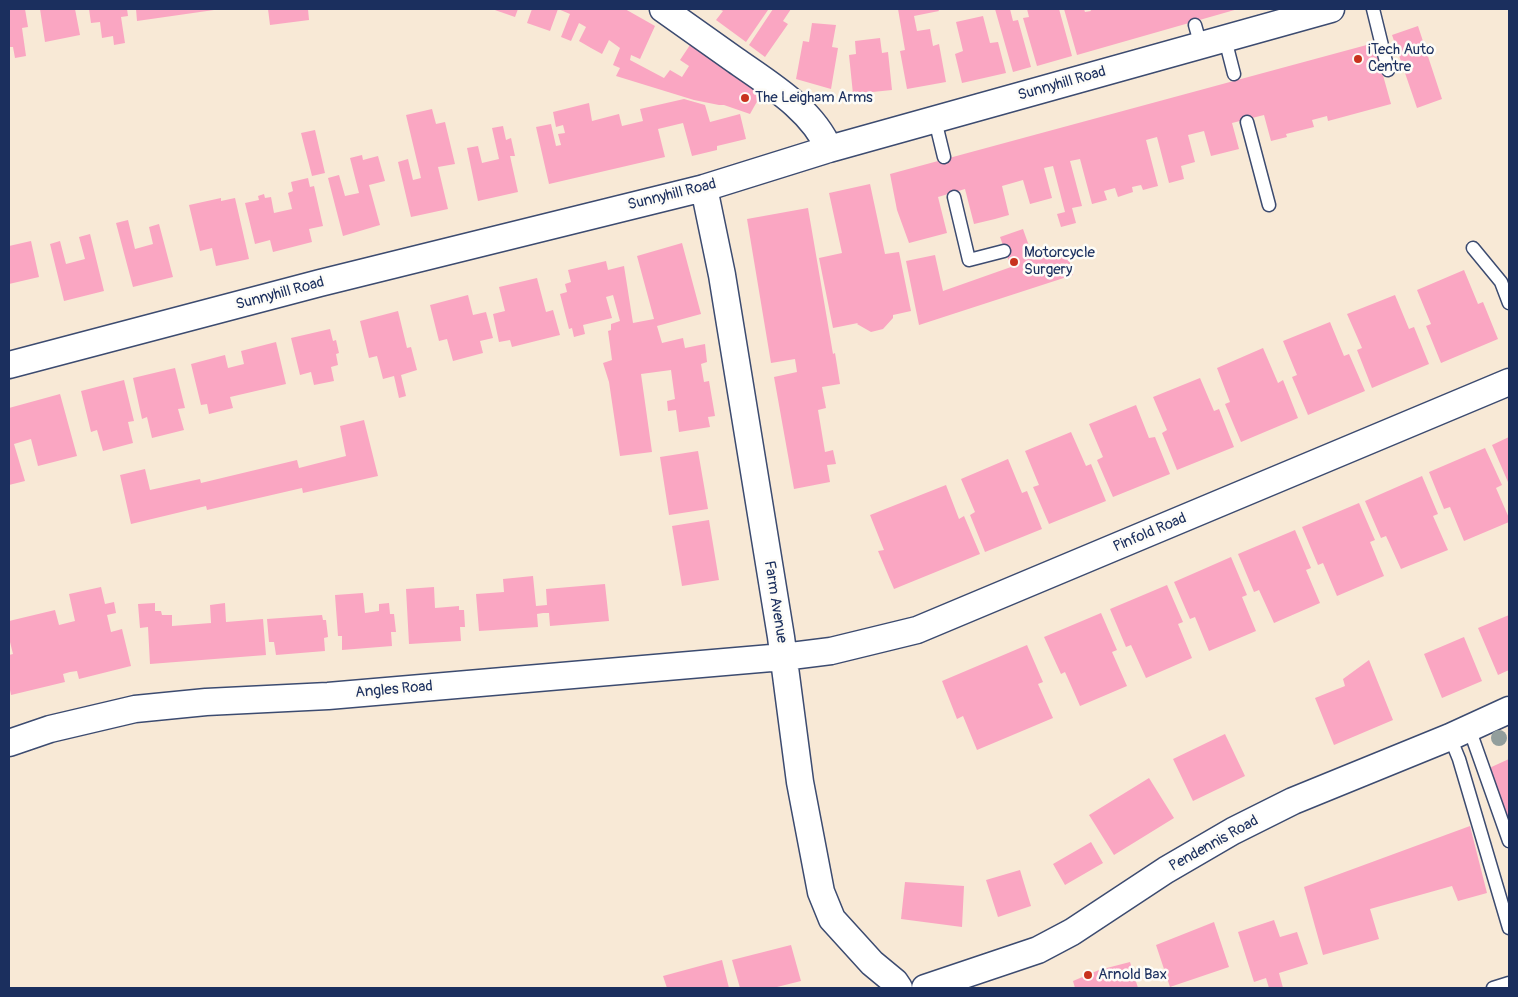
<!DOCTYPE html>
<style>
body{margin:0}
#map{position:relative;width:1518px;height:997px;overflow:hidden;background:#f8e9d6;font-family:Pangolin,sans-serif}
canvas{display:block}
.frame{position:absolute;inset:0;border:10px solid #1b2f5e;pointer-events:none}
</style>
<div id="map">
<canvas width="1518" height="997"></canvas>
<div class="frame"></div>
</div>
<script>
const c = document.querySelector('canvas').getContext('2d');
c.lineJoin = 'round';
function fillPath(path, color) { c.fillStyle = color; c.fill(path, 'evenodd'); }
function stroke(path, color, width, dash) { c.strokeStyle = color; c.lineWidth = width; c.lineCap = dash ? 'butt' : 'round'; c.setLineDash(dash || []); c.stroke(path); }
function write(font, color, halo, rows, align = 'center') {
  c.font = font + ' Pangolin,sans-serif'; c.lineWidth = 5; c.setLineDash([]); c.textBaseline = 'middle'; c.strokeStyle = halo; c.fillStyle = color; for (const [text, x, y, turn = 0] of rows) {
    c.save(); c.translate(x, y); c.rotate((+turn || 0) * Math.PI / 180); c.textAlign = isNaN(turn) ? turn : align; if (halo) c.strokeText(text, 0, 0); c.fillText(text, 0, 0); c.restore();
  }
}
const building = new Path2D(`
 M9,9H25L28,27L22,28L26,56L15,58L13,47H9Z
 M40,9H75L80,35L45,42Z
 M89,9H127L128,16L121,17L125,43L114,45L113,36L102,38L100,22L91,23Z
 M136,9H214V10L137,21Z
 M268,9H308L309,20L270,25Z
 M492,9H518L515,17Z
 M532,9H625L655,26L640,59L631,55L630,60L664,78L670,70L682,77L689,66L680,60L690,45L758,91L759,98L750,114L724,105H719L694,100L616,76L620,68L613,65L620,48L609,40L602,54L591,48L579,41L586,27L579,23L571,41L561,37L570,14L558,9L550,31L527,23Z
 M719,9H767L768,10L746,42L716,20L723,11Z
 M773,9H791L783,21L788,24L765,57L749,45Z
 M898,9H938L939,11L914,16L917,31L930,29L933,46L939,44L946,82L907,89L900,51L905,50Z
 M995,9H1010L1013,21L1018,20L1031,67L1013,72Z
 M1027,9H1059L1072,56L1037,66L1023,18L1029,17Z
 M1064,9H1084L1085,12L1091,11L1090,9H1238L1077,55Z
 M983,16L990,43L998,42L1006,73L962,83L955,54L963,51L956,22Z
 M812,23L836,25L832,47L838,48L831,89L796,79L803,41L809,42Z
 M1418,26L1442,99L1417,108L1392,35Z
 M880,38L882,53L888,52L892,90L853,94L849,55L856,54L855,41Z
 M1374,43L1391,104L1328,121L1327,116L1312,120L1314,127L1286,134L1287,137L1271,141L1264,115L1232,123L1239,149L1211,156L1204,131L1188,135L1195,162L1181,166L1184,179L1169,183L1157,137L1146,140L1158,186L1143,190L1141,185L1132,187L1133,192L1118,197L1115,188L1104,191L1107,200L1092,204L1080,159L1070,161L1082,206L1072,208L1076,223L1061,227L1057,214L1065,212L1053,166L1044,168L1052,198L1030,204L1023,180L1002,186L1009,215L995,219L974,224L965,189L938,197L947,233L909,243L897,210L890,174Z
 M684,99L705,105L710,122L740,114L746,139L717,146V150L692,156L683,123L658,129L665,157L549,184L536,127L551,124L556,146L561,145L558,134L565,133L563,125L556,127L553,112L589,103L592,121L619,114L622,126L643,121L640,109Z
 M432,109L436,124L445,122L455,164L438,167L448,209L411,217L398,162L408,159L413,180L421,178L406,115Z
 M503,126L506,140L511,138L515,156H510L518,192L478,201L467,148L478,146L482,163L499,159L492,128Z
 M315,130L325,173L312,176L301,133Z
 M362,155L363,160L378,156L385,181L369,185L380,225L343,236L328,178L339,175L345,196L359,193L350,158Z
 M308,178L310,187L314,186L323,226L309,229L312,242L273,252L270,240L255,244L245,203L259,200L258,196L264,194L265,198L271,197L274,213L292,209L288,193L293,191L291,182Z
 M870,184L885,254L899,252L911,311L893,315V318L883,329L871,332L857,324L858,323L833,328L819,258L842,253L829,193Z
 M221,198V201L235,198L249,259L216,266L212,248L200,251L189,205Z
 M808,208L833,354L835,353L840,384L822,387L826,408L818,410L825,452L833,450L836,464L827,465L830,482L794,489L774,377L797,372L795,359L771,363L747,219Z
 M128,220L135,249L153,244L149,227L159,224L173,277L133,287L116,223Z
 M1023,229L1034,260L1066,248L1073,275L919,325L906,261L935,255L943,291L1011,267L1000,237Z
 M90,234L104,291L64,301L50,244L60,241L66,264L85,259L79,237Z
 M31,241L39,277L9,284V246Z
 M682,243L701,314L657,326L662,343L683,338L685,348L705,344L707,362L701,364L704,382L709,381L715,416L708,417L710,427L679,432L676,410L668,411L667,401L675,399L671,370L641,374L652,452L620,456L609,382L603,363L612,360L608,331L611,330V324L620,321L613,295L606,297L612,318L583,325L585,334L574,337L572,328L569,329L560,294L567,292L565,284L571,282L568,270L606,261L608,270L624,266L633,323L654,319L637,256Z
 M1464,270L1478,304L1483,302L1498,339L1441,363L1426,326L1431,324L1417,290Z
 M537,278L546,312L553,310L560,335L512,347L510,340L499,342L493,314L505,311L499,287Z
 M468,295L473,315L486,312L493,338L480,341L483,353L453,361L447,339L439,341L430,305Z
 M1395,295L1409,329L1414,327L1429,364L1372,388L1357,350L1362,348L1347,314Z
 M398,311L407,348L411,347L417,370L401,375L406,396L399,398L394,376L383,379L377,356L369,358L360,321Z
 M1330,322L1344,356L1349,354L1365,391L1308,415L1292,377L1297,375L1283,341Z
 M330,329L333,341L336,340L339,353L336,354L338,365L331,367L334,381L314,385L311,372L300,375L291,338Z
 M276,342L286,384L230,397L233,408L209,414L207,404L201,405L191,364L225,355L228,368L244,364L241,351Z
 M1263,348L1278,383L1283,380L1298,418L1241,442L1225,404L1230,402L1217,368Z
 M175,368L185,408L178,409L184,430L152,438L147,417L142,419L133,378Z
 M1200,378L1214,411L1219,409L1234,447L1177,470L1162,433L1167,430L1153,397Z
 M124,380L134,421L128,422L133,443L103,451L97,430L91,432L81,391Z
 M60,394L77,456L38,466L31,439L14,444L25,481L9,485V408Z
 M1136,405L1149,438L1155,437L1170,474L1113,497L1097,460L1103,457L1089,424Z
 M364,420L378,476L303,493L302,488L207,510L206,506L131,524L120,475L145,469L150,490L200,479L201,483L297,460L299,468L346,456L340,426Z
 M1071,432L1086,466L1091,464L1106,501L1049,524L1033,487L1039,485L1025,451Z
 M1509,437V482H1508L1492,445Z
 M1485,448L1502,485L1496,488L1509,518V522L1464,541L1450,507L1444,509L1429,472Z
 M698,451L708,509L669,515L660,457Z
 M1008,459L1022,493L1027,491L1042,529L985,552L970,515L975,512L961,479Z
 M1422,476L1438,514L1433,516L1448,550L1401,569L1386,536L1381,538L1365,501Z
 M946,485L959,519L964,516L980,554L894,589L878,551L884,550L870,515Z
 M1359,503L1375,540L1370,542L1384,576L1337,596L1323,563L1318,565L1302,527Z
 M709,520L719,580L682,586L672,526Z
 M1295,530L1311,568L1306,570L1320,603L1274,623L1259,590L1254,592L1238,554Z
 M1231,557L1247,595L1242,597L1256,631L1209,651L1195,617L1190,619L1174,582Z
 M533,576L536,606L547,605L546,589L605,584L609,621L550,626L549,613H543L537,614L538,627L479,631L476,594L504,592L503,579Z
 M1167,585L1183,622L1178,624L1192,658L1146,678L1131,645L1126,647L1110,609Z
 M101,587L105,604L114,602L116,613L107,615L111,632L122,629L131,666L79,679L77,671L70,672L63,674L65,682L11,695L9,685V655L13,654L9,638V621L55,610L59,625L75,621L69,594Z
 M434,587L435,608L459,606V610H464L465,627H460L461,641L409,644L406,589Z
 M363,593L365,613L379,611V604L389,603L390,614H394L396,632H391L392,646L342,650V636H338L335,595Z
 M155,603V611H161L162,615H172V626L211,623L210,605L225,603L226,622L263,619L266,655L150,664L148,627L140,628L138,604Z
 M1101,613L1117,650L1112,652L1127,686L1080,706L1065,672L1061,674L1044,637Z
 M322,615L323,620H326L328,637L324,638L325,651L276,655L274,642H269L267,619Z
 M1509,615V670L1498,675L1478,628Z
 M1464,637L1482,681L1442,698L1424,654Z
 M1027,645L1043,682L1038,684L1053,718L977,750L963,716L957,719L942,681Z
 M1369,660L1393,720L1334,745L1315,698L1345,686L1343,679Z
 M1225,734L1245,776L1193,801L1173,759Z
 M1509,759V822L1487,769Z
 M1149,778L1174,818L1114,855L1089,815Z
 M1470,826L1487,893L1458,901L1452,886L1370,909L1379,939L1323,955L1304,887Z
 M1091,842L1103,863L1065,885L1053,864Z
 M1020,870L1031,906L998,917L986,880Z
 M905,882L964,886L962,927L901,919Z
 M1274,920L1280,937L1297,932L1308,964L1279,973L1283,988H1269L1266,978L1254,982L1238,932Z
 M1214,922L1229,967L1170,987L1156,945Z
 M791,945L801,981L773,988H740L732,960Z
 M722,960L729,988H667L663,976Z
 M1130,962L1138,988H1075L1073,981L1099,970Z`);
const lane = new Path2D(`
 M1373,9L1388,70
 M1195,25L1201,46
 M1225,39L1234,74
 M935,120L944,157
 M1247,122L1269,205
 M954,197L969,260L1004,251
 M1473,248L1501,282L1509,303
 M1469,728L1509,841
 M1450,737L1459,759L1509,928
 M1493,988L1509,983`);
const street = new Path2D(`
 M663,9C687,26 711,43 735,60C769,84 812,109 829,149
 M704,188L722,275L781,637L800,782L821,892L832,919L872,963L895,982L899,988
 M9,365L320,283L704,188L829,149L1331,9
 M9,743L50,729L135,709L206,702L328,696L783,657L831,651L917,630L1509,382
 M925,988L1038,950L1072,932L1166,870L1233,831L1293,801L1450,737L1509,710`);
const trees = [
 [1499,738]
];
const markers = [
 [1358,59,5,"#c8321e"],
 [745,98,5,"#c8321e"],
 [1014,262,5,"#c8321e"],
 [1088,975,5,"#c8321e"]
];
const poiNames = [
 ["iTech Auto",1368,50],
 ["Centre",1368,67],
 ["The Leigham Arms",755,98],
 ["Motorcycle",1024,253],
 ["Surgery",1024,270],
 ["Arnold Bax",1098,975]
];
const streetNames = [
 ["Sunnyhill Road",1062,84,-16],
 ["Sunnyhill Road",672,195,-14],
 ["Sunnyhill Road",280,294,-15],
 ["Pinfold Road",1150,533,-23],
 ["Farm Avenue",775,602,81],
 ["Angles Road",394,690,-5],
 ["Pendennis Road",1214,844,-29]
];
fillPath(building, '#faa6c2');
stroke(lane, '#3c4b70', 15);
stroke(street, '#3c4b70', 29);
stroke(lane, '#fff', 12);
stroke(street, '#fff', 26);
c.fillStyle = '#929e9c';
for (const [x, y] of trees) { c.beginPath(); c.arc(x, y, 8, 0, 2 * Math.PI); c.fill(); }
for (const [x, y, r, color] of markers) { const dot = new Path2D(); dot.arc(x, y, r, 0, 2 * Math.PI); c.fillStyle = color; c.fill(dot); stroke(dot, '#fdfcf7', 2); }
write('15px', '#1b2f5e', '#fdfcf7', poiNames, 'left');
write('15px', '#1b2f5e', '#fdfcf7', streetNames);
</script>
